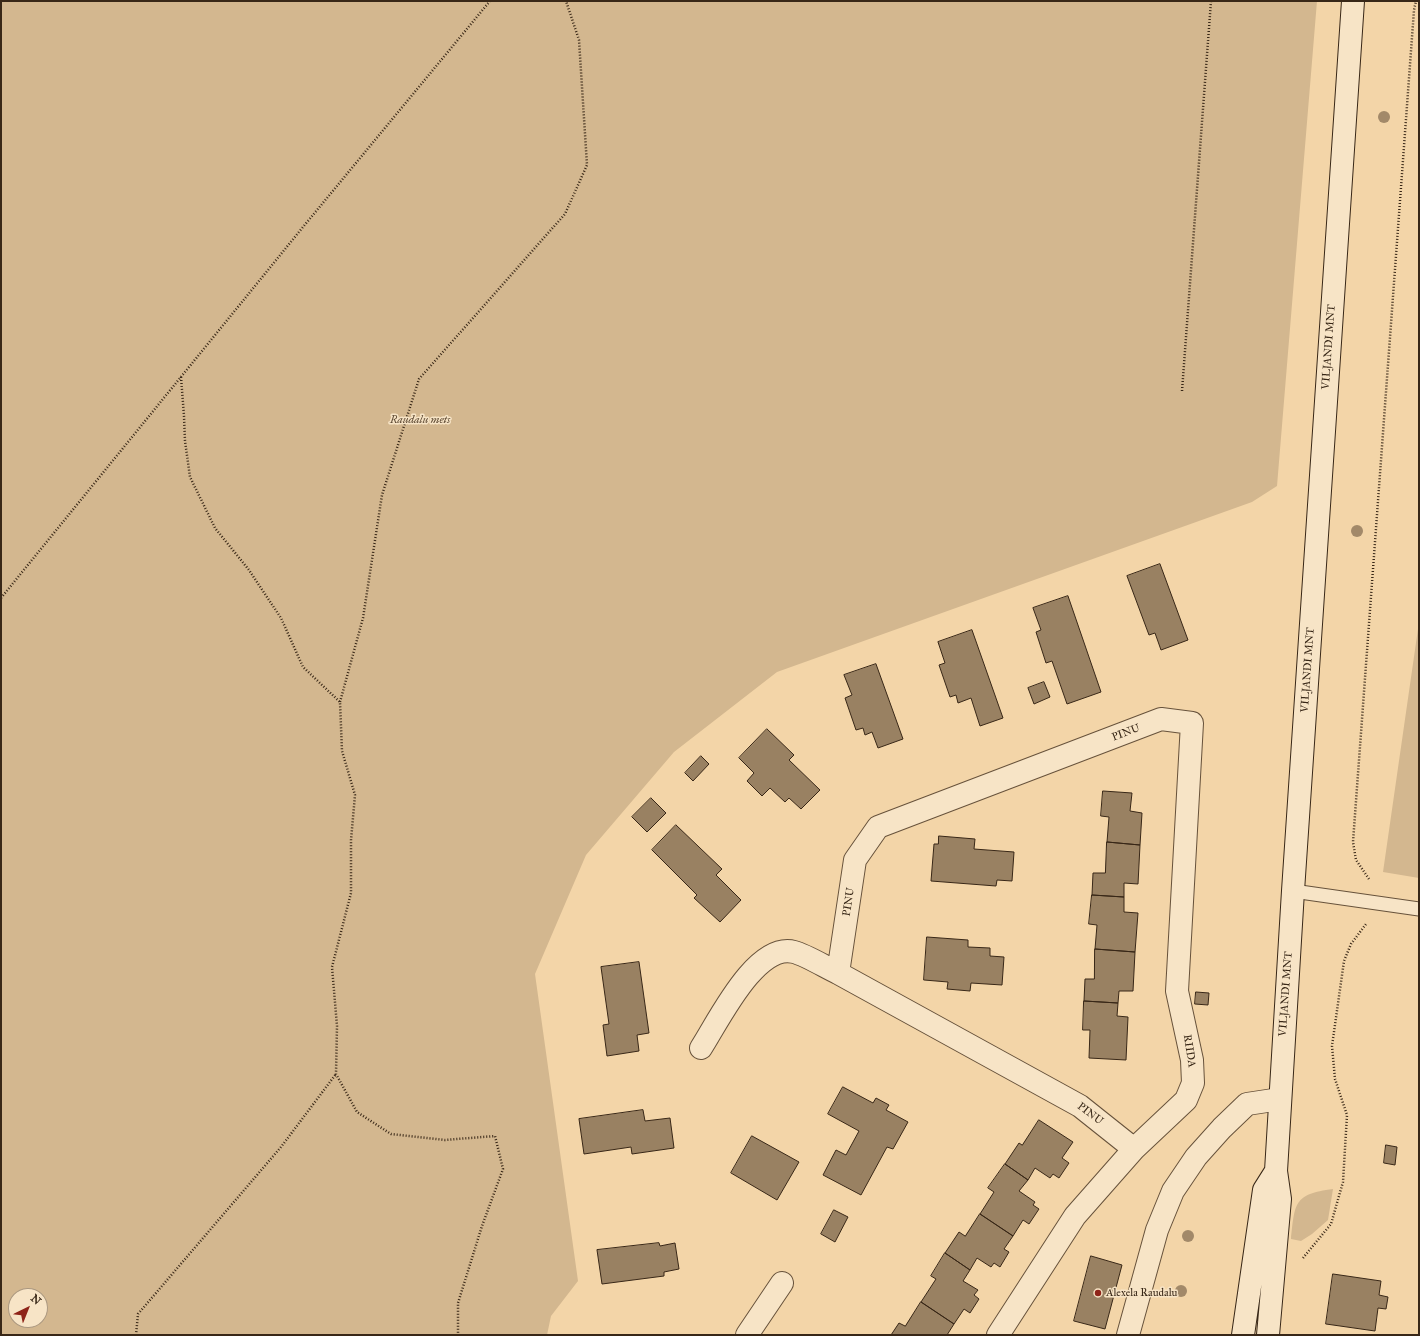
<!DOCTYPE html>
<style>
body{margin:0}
#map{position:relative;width:1420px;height:1336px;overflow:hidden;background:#f3d5a8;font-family:"IM FELL Great Primer",serif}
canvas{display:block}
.frame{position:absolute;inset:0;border:2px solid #382717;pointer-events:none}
.north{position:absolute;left:8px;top:1288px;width:40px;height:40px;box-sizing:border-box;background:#f7e4c6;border:1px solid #ab9880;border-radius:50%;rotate:43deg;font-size:11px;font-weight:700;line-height:16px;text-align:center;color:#382717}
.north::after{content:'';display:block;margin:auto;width:14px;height:18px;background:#8f2418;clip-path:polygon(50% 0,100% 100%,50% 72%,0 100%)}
</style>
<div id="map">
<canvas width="1420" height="1336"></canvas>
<div class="frame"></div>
<div class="north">N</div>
</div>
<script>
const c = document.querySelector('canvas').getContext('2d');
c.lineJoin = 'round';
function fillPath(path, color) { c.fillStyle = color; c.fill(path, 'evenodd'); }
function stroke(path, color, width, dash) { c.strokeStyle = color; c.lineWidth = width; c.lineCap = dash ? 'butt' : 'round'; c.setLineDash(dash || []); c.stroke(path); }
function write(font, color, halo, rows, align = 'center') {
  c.font = font + ' "IM FELL Great Primer",serif'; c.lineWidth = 3; c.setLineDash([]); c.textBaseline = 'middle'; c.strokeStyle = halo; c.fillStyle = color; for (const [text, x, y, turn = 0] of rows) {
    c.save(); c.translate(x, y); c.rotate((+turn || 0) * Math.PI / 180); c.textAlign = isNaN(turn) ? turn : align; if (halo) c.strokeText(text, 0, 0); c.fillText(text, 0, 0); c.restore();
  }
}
const green = new Path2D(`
 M1,1H1317L1277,486L1252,502L777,672L674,752L586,855L535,974L578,1281L551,1316L547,1335H1ZM16,1296H40V1320H16Z
 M1419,622V878L1383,872Z
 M1333,1189L1328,1220L1312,1234L1301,1241L1291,1239C1295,1204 1293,1194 1333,1189Z`);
const building = new Path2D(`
 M1160,564L1188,640L1161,650L1155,633L1149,635L1127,576Z
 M1068,596L1101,692L1067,704L1052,661L1046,663L1036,632L1041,630L1033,608Z
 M972,630L1003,718L980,726L971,698L958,703L956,695L950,697L939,665L945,663L938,642Z
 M876,664L903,739L878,748L872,732L865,735L863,728L856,730L845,698L852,695L844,675Z
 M1044,682L1050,697L1034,704L1028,688Z
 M767,729L794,755L789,760L820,790L801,809L789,798L785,802L770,788L762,796L747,781L754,773L739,758Z
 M701,756L709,764L693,781L685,773Z
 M1103,791L1132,793L1130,811L1142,813L1140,845L1107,842L1109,817L1101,816Z
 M651,798L666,813L647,832L632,817Z
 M676,825L722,869L716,875L741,900L720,922L694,898L697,895L652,850Z
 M939,836L975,839L974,849L1014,852L1012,881L997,880L996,886L931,881L934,844H938Z
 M1107,842L1140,845L1138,884L1124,883V897L1092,895L1093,873H1105Z
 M1092,895L1124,897V912L1138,913L1135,952L1095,949L1097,925L1089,924Z
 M927,937L968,940V947L990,948V956L1004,957L1002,985L971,983L970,991L947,989L948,982L924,980Z
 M1095,949L1135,952L1133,991H1119L1118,1003L1084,1001L1085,979H1094Z
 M639,962L649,1033L637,1035L639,1051L607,1056L603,1025L609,1024L601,967Z
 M1196,992L1209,993L1208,1005L1195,1004Z
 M1084,1001L1118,1003L1117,1016L1128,1017L1126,1060L1089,1058L1090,1030H1083Z
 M843,1087L873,1103L876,1098L889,1105L886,1110L908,1122L893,1149L887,1147L861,1195L823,1175L836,1150L846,1155L859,1131L828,1114Z
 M643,1110L645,1121L670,1118L674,1148L632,1154L631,1147L584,1154L579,1119Z
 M1039,1120L1073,1142L1062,1158L1069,1163L1059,1178L1053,1174L1050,1178L1035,1168L1028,1180L1005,1164L1019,1143L1022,1145Z
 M752,1136L799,1162L777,1200L731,1173Z
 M1386,1145L1397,1147L1395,1165L1384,1163Z
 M1005,1164L1028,1180L1019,1191L1035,1202L1033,1205L1039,1209L1029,1224L1023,1220L1013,1236L980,1214L994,1192L988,1188Z
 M834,1210L848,1217L835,1242L821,1234Z
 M980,1214L1013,1236L1004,1249L1009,1252L1000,1267L994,1263L991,1267L977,1258L970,1270L945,1253L959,1232L965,1236Z
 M659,1243L660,1246L675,1243L679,1269L664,1272V1276L602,1284L597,1250Z
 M945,1253L970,1270L963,1281L978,1290L974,1295L979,1299L970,1313L964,1309L954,1324L921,1302L936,1279L931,1276Z
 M1091,1256L1122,1265L1105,1329L1074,1321Z
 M1333,1274L1381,1281L1379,1295L1388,1297L1386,1309L1378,1308L1375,1331L1326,1324Z
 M921,1302L954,1324L947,1335H891L899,1323L905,1326Z`);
const path = new Path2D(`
 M181,377L184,416L185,441L190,477L215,528L249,570L281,618L303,667L340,702L342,751L355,795L351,840V893L332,967L337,1026L336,1074L357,1112L391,1134L445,1140L495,1136L503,1169L482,1226L458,1303V1335
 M1182,391L1211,1
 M1,598L303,227L490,1
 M340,702L363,618L382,495L419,379L565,214L587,165L579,40L566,1
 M1369,879L1356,860L1353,842L1414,10L1416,1
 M1303,1258L1331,1224L1343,1182L1347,1115L1335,1079L1332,1046L1344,961L1351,944L1366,924
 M136,1335L138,1314L281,1147L336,1074`);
const service = new Path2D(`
 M1293,891L1419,909`);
const minor = new Path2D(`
 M701,1048C718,1022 756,942 794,952C806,955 827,968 838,973
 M747,1335L782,1283
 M998,1335L1075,1216L1134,1149L1186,1100L1193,1083L1192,1060L1177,991L1192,723L1161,719L878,827L855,860L838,973L1080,1106L1134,1149
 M1128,1335L1157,1230L1173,1191L1196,1157L1222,1128L1247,1104L1280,1099`);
const secondary = new Path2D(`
 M1243,1335L1264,1190L1276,1171L1293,891L1353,1
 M1268,1335L1280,1199L1276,1171`);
const trees = [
 [1384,117],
 [1357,531],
 [1188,1236],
 [1181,1291]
];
const markers = [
 [1098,1293,4,"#8f2418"]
];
const streetNames = [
 ["VILJANDI MNT",1329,347,-86],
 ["VILJANDI MNT",1308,670,-86],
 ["PINU",1126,733,-21],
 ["PINU",849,902,-81],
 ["VILJANDI MNT",1286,994,-86],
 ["RIIDA",1189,1051,81],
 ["PINU",1090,1114,37]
];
const parkNames = [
 ["Raudalu mets",420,420]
];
const poiNames = [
 ["Alexela Raudalu",1106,1293]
];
fillPath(green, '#d3b78f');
fillPath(building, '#998162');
stroke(building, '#382717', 1);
stroke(service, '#67523b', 15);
stroke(minor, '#67523b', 24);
stroke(secondary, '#382717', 24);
stroke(path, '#382717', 2.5, [1, 2]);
stroke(service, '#f7e4c6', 13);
stroke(minor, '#f7e4c6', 22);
stroke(secondary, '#f7e4c6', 22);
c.fillStyle = '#a28969';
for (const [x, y] of trees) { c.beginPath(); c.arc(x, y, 6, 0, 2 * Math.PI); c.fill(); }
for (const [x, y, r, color] of markers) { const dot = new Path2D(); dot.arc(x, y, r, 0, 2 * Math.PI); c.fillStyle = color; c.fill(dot); stroke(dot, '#f7e4c6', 1.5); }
write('11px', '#382717', '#f7e4c6', streetNames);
write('italic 11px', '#5f4b35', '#f7e4c6', parkNames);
write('11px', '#382717', '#f7e4c6', poiNames, 'left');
</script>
